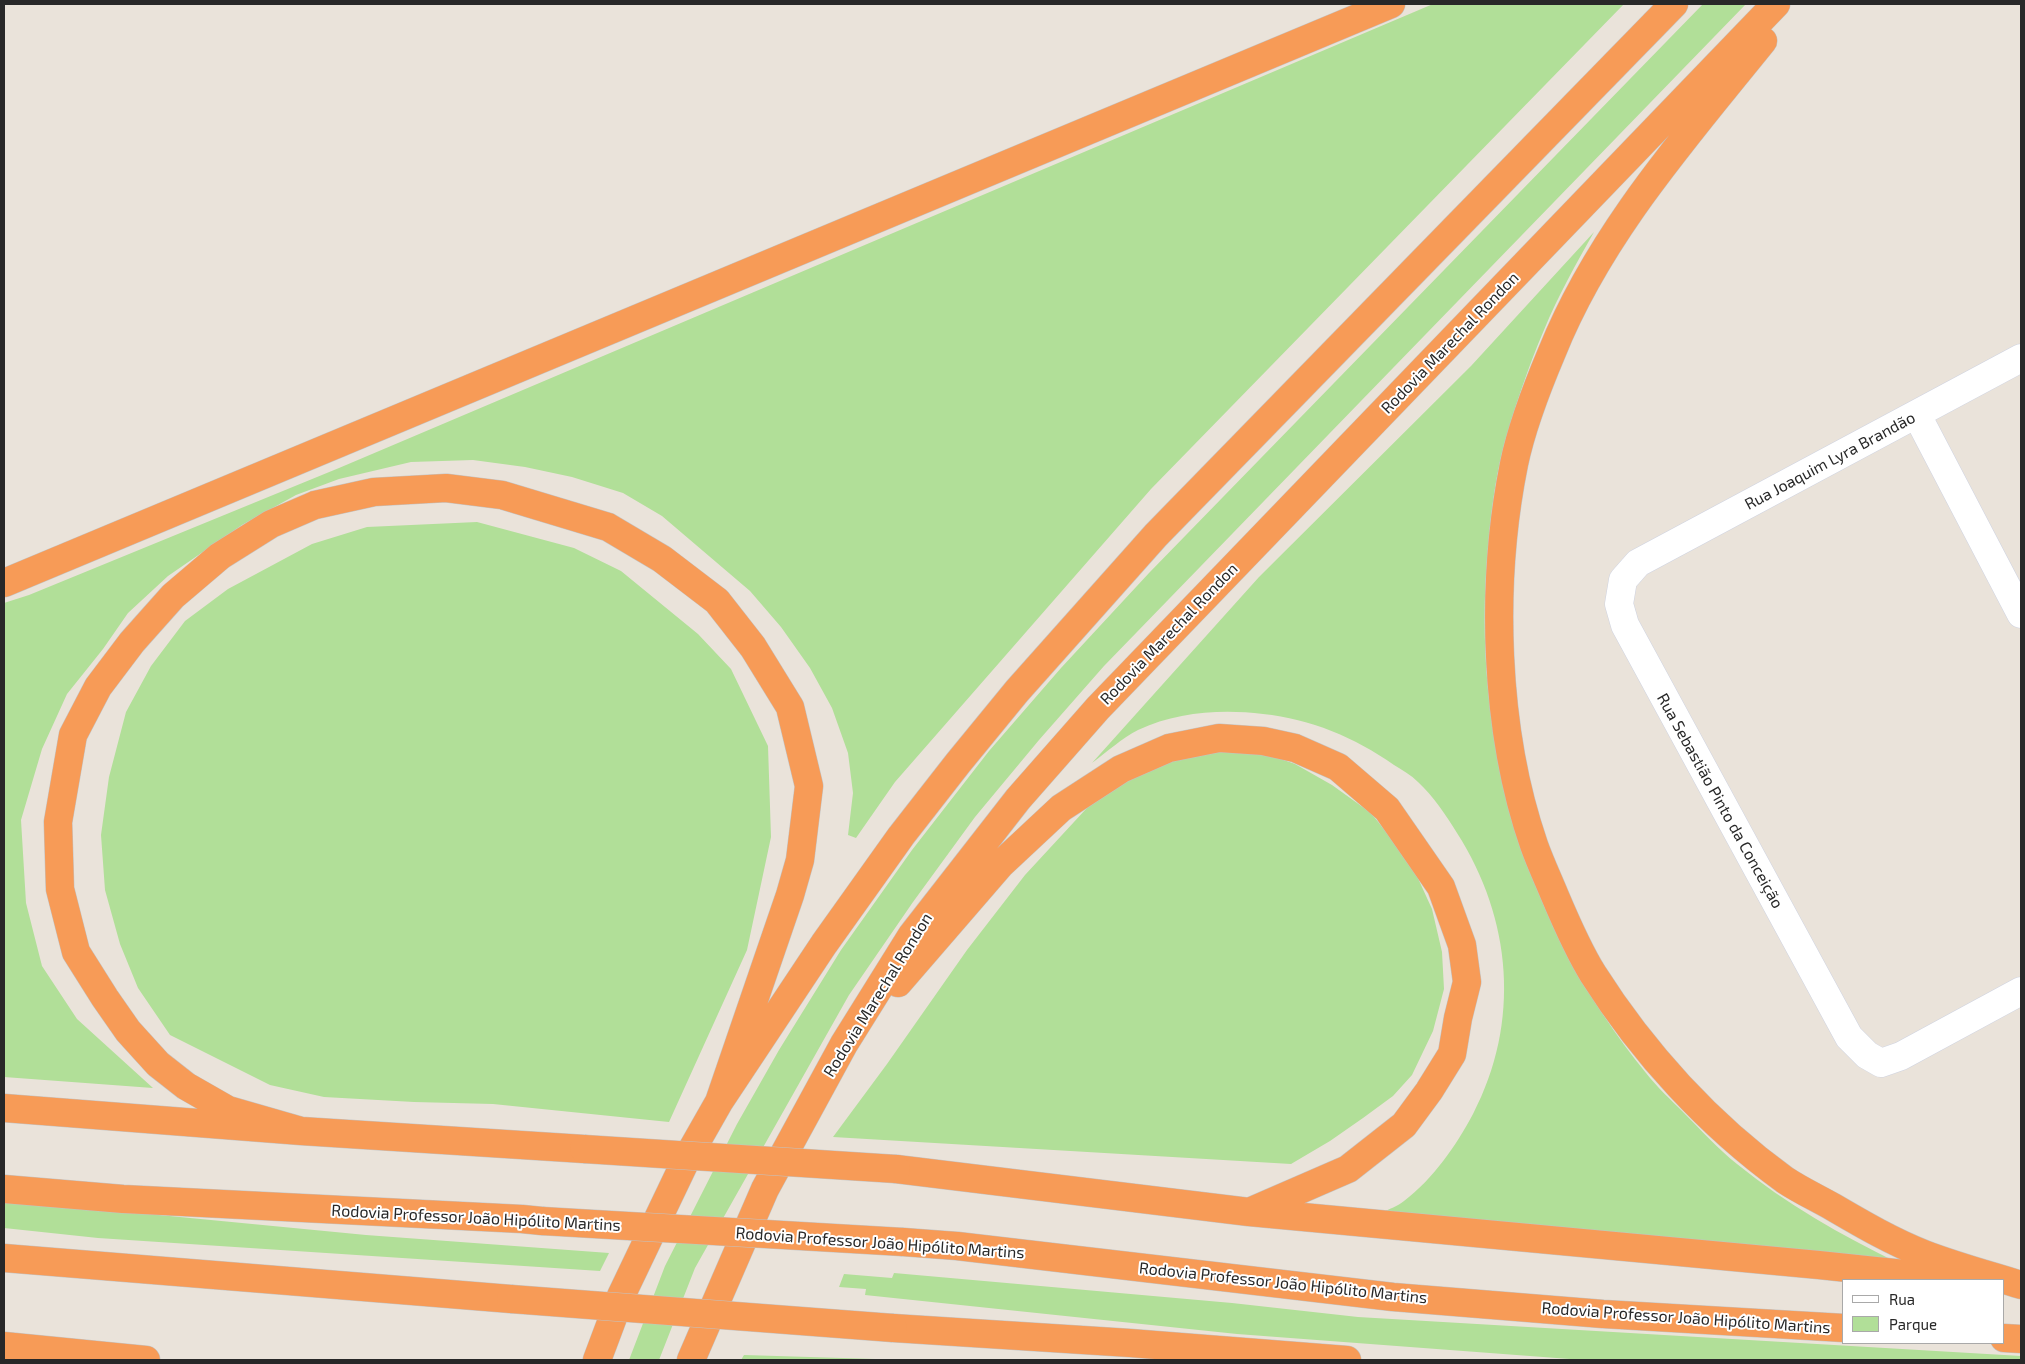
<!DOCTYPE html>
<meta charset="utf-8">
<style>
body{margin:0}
#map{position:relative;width:2025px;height:1364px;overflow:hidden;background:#eae3da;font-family:"Exo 2",sans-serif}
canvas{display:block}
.frame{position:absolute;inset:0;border:5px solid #282828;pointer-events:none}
.legend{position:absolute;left:1842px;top:1279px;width:162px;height:65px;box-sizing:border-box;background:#fff;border:1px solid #a9a9a9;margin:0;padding:6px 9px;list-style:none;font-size:15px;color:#282828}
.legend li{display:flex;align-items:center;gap:10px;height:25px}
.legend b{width:25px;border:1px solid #a9a9a9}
</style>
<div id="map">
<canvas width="2025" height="1364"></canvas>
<div class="frame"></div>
<ul class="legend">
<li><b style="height:6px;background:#fff"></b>Rua</li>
<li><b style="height:14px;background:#b1df98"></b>Parque</li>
</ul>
</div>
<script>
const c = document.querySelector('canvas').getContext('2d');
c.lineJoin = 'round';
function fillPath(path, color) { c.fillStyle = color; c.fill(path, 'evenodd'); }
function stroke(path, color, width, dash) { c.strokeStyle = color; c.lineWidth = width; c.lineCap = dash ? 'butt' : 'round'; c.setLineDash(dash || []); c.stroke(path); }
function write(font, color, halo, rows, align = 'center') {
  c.font = font + ' "Exo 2",sans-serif'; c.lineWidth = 4; c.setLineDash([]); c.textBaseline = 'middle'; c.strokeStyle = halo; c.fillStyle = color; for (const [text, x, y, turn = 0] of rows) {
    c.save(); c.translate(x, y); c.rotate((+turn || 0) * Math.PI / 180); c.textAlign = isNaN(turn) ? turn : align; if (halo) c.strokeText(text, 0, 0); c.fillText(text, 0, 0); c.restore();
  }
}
const green = new Path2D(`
 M1433,4H1624L1151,489L895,782L856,838L848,835L853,793L848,753L832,708L810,668L781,627L750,591L662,516L623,493L572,477L525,467L473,460L411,462L339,479L296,495L242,525L168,576L128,613L103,649L67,694L42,749L21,820L26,903L42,966L77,1019L153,1088L4,1077V603L29,595L339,468Z
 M1703,4H1746L1104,666L1039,740L975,817L913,902L849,995L695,1268L659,1360H629L665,1266L737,1124L779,1050L841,950L912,850L989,751L1061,668L1149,573Z
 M1594,232C1576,264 1558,296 1544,330C1528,367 1515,407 1504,445C1495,479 1491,514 1488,548C1470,739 1525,923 1646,1073C1657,1087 1671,1100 1684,1113C1701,1130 1718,1149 1737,1164C1786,1204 1841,1235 1898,1263L1381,1213C1389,1209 1398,1206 1404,1201C1433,1179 1456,1146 1473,1114C1521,1022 1512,919 1457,833C1446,815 1433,796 1418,782C1411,775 1402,770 1394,765C1354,737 1311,719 1263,714C1221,709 1177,712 1138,730C1122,738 1107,752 1092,763L1259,577L1471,366Z
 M477,522L574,548L621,571L698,634L731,669L768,746L771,837L747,950L669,1122L493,1104L414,1102L324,1097L270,1085L170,1035L138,988L120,944L105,890L101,835L109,777L126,712L151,666L185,621L228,589L312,544L367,527Z
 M1253,749L1295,764L1332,785L1371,813L1411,863L1432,909L1442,952L1444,989L1433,1031L1412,1075L1393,1096L1363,1118L1330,1141L1291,1164L833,1137L887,1064L967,950L1025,875L1098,796L1150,768L1206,751Z
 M4,1200L366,1235L609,1253L600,1271L98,1238L4,1228Z
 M894,1273L1232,1303L1358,1317L2021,1356V1360H1583L1237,1334L865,1295L866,1289L839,1287L844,1274L892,1278Z
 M744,1355L908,1360H741Z`);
const minor = new Path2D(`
 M2021,358L1638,563L1623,580L1619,604L1625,625L1849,1037L1867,1055L1881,1063L1901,1056L2021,991
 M1917,415L2021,614`);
const highway = new Path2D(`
 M1763,41C1684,139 1599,235 1552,352C1538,385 1521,430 1514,464C1490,583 1494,730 1534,845C1540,862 1548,879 1555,896C1566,922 1578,950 1593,974C1643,1053 1709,1125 1785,1180C1800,1190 1817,1198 1833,1207C1862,1224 1893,1242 1924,1254C1955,1266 1989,1275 2021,1285
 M4,583L1391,4
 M898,983L1000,865L1061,808L1121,769L1169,748L1219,738L1263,741L1295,748L1338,767L1387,809L1441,887L1462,945L1467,982L1458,1018L1452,1054L1429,1091L1404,1125L1348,1169L1249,1212
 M4,1108L301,1131L584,1149
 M301,1131L228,1110L186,1086L158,1064L128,1031L105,998L76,952L60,889L58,822L73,735L98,687L132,642L173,596L220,556L271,524L315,505L374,492L446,488L502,495L608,527L662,559L717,601L753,647L790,707L809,786L800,860L790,895L719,1102
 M896,1169L1249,1212L1819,1265L1961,1280
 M4,1189L123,1199L522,1219L542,1221
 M903,1242L957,1246L1393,1297L1603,1314L1844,1328
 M4,1258L511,1299
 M893,1328L1130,1343L1347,1360
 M2004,1338L2021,1339
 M4,1346L146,1360
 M597,1360L621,1296L686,1160L719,1102L824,944L901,836L958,763L1017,691L1156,535L1674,4
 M691,1360L765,1189L844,1044L912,935L1018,799L1098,708L1776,4`);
const highwayBridge = new Path2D(`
 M584,1149L896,1169
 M542,1221L903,1242
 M511,1299L893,1328`);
const streetNames = [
 ["Rodovia Marechal Rondon",1450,343,-46],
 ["Rua Joaquim Lyra Brandão",1830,461,-28],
 ["Rodovia Marechal Rondon",1169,634,-46],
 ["Rua Sebastião Pinto da Conceição",1720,801,61],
 ["Rodovia Marechal Rondon",878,995,-58],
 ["Rodovia Professor João Hipólito Martins",476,1218,3],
 ["Rodovia Professor João Hipólito Martins",880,1243,4],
 ["Rodovia Professor João Hipólito Martins",1283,1283,6],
 ["Rodovia Professor João Hipólito Martins",1686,1318,4]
];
fillPath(green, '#b1df98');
stroke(minor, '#cfd3e0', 29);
stroke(highway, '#c3c3c3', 29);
stroke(minor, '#fff', 28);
stroke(highway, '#f79b57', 28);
stroke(highwayBridge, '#c3c3c3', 29, []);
stroke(highwayBridge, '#f79b57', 28);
write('16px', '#282828', '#fff', streetNames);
</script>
